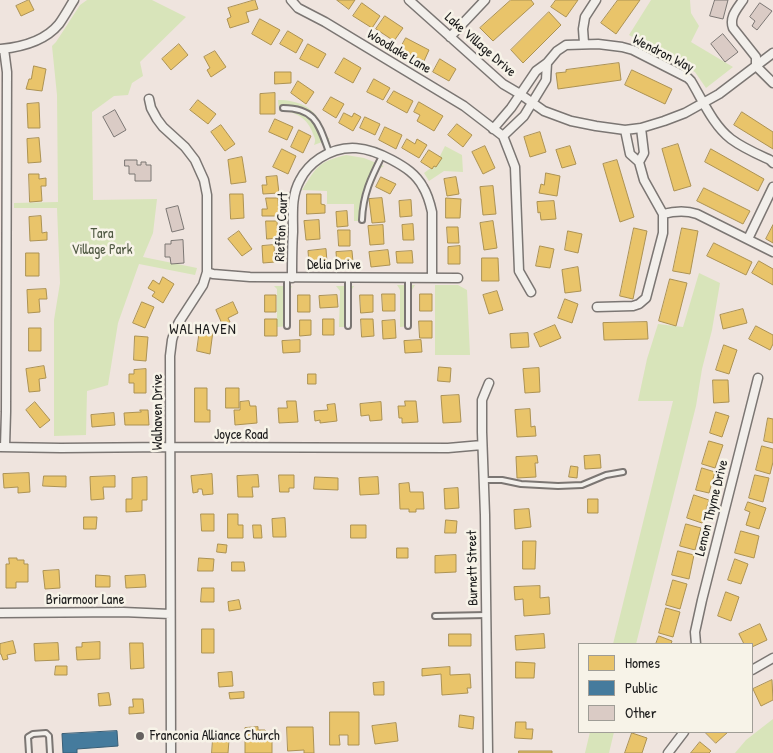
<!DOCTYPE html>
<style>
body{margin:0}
#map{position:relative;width:773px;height:753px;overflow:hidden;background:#efe4de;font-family:"Patrick Hand",sans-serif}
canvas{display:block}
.legend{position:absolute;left:578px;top:643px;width:175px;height:90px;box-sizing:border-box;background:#f7f3e8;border:1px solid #9f9d96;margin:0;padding:6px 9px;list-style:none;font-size:15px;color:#1c1c1c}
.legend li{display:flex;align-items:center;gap:10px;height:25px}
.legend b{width:25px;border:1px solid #9f9d96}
</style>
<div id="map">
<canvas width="773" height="753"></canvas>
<ul class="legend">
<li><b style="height:14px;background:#e9c46a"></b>Homes</li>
<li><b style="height:14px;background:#457b9d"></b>Public</li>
<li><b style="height:14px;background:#dacbc5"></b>Other</li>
</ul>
</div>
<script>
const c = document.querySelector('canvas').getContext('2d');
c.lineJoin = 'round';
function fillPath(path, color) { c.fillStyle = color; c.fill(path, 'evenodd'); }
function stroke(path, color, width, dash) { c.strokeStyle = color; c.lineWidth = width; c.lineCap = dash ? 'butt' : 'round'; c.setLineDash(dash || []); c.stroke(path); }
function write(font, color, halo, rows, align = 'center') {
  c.font = font + ' "Patrick Hand",sans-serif'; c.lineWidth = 5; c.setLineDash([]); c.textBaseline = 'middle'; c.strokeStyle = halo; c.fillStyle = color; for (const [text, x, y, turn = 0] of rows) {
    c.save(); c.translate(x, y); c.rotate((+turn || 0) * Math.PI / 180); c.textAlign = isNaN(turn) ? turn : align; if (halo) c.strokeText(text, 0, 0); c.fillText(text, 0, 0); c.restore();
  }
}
const green = new Path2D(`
 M87,0H152L186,17L140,62L143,76L132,83L128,95L114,96L92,112L93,200L157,199L153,233L143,257L197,268L195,275L139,264L118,323L108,385L87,391L86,435L54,436V320L60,283L57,208H14V203L58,202L57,95L52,46L56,42L80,5Z
 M651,0H690L691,13L699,26L691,42L733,67L706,88L695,72L629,35Z
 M278,100C298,100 314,107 322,125C325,131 325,136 330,139L314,145C316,140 315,138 313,134C308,118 295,111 279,111Z
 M445,146L462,155L463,172L444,171L429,181L424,173L436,164Z
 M346,155L364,158L384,166C368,174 366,205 365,221H354V204H327V191L302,190C317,166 318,162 346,155Z
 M699,273L720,283L712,330L702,369L696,406L636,644H613L673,401H638L647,359L658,324L683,327Z
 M397,285H415L412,290V326L400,327V290L399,288Z
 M435,285H458L467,290L470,355H435Z
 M274,286H292L290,291V326L277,327V289Z
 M336,286H354L351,291L352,327H339L340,291Z
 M773,719V753H735L746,740Z
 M590,732H614L609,753H585Z`);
const homes = new Path2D(`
 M29,0L34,10L21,16L16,6Z
 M255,0L258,9L246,12L249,22L230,28L227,19L231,17L228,8Z
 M337,0H355L349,9Z
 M511,0H531L534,4L493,41L480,28Z
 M556,0H578L566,17L551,7Z
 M618,0H640L616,34L601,23Z
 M362,3L380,16L372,28L353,16Z
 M549,12L561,25L523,63L511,50Z
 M385,16L403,28L394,41L376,29Z
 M260,19L280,30L271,45L252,34Z
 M288,31L303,40L296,53L280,44Z
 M406,38L429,50L424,61L400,49Z
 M179,44L188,55L171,70L162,59Z
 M308,44L326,54L318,68L300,59Z
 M215,51L226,67L211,77L207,70L210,68L204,57Z
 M344,58L361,68L353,83L335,73Z
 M440,59L456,69L449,81L433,72Z
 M619,63L621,80L558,89L556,73L566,72V70Z
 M34,66L46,69L42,91L26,89L29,79H31Z
 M632,70L672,89L665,104L625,85Z
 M275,72H291V83L275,84Z
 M374,79L390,88L383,100L367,92Z
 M298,81L314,92L306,104L291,93Z
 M394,91L413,101L407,113L387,102Z
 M275,93V114H260V94Z
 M331,97L344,104L336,118L323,110Z
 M198,100L216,114L208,124L190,110Z
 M419,102L443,116L434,131L417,121L420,115L414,112Z
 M39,103L40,128H28L27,104Z
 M742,112L773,132V149L734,125Z
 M344,113L352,117L354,113L361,117L353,131L339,123Z
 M365,117L380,124L375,135L360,128Z
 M275,119L293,127L287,140L269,132Z
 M457,124L472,135L463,147L448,135Z
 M221,125L235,144L225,151L211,132Z
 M385,127L402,135L396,149L379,140Z
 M299,130L311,136L303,153L291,147Z
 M540,132L546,152L530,157L524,137Z
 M39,138L41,162L28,163L27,139Z
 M407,139L415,144L417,139L427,145L419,158L402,148Z
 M678,144L691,186L674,191L662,149Z
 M485,146L495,168L483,174L472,152Z
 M570,146L576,164L562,168L556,150Z
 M282,149L296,156L288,174L273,167Z
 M711,149L764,179L758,191L705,162Z
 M429,150L442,158L436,167L434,166L432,169L421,162Z
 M242,157L246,182L231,184L228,160Z
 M617,160L634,217L620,222L603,164Z
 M546,173L560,176L557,196L539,193L541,184L544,185Z
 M29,174H39V179L46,178V186H41L42,201L30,202Z
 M277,176L279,193L263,194L262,185H267L266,177Z
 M381,177L396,184L390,194L376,187Z
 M456,177L459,194L447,196L444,179Z
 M493,186L496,214L483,215L480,187Z
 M704,188L750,211L743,224L697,201Z
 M230,194H243L244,218L231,219Z
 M307,194H321V204L325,205V213L307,214Z
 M266,198H278L279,216H262V209H267Z
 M382,198L385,222L372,223L369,199Z
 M446,198L461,199L460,218H446Z
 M411,200L412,216L400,217L399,201Z
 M554,201L556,219L541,220L540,212L538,213L537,202Z
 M347,211L348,226L337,227L336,212Z
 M41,216L42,233L47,232V240L30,241L29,217Z
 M319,220L320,239L306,240L304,221Z
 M266,221H277L278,238L267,239Z
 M493,221L497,248L484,250L480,223Z
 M413,224L414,240H403L402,225Z
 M383,225L384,244L370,245L368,226Z
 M773,225V243L766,239Z
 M447,227H458L459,243H448Z
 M634,228L647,231L633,299L620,296Z
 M682,228L698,231L690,274L673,271Z
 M338,230H350V246H339Z
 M239,231L252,249L242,256L228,239Z
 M568,231L582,234L578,253L565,250Z
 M714,243L752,262L746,275L707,256Z
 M274,245L275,262L263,263L262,246Z
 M460,246V264H448V247Z
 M540,246L554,249L550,268L536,266Z
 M326,249L327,262L309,263L308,251Z
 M388,250L390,265L371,267L369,252Z
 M352,251L353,262L337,264L336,252Z
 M412,251L413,263H397L396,252Z
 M26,253H39V276H26Z
 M482,258H498L499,281H482Z
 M759,261L773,269V285L752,273Z
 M578,267L581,291L565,293L562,270Z
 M163,277L174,284L163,303L152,296L155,292L148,288L153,280L159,284Z
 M670,279L687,283L676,326L659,321Z
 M46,289L47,299H39L40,312L28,313L27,290Z
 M497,291L503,310L489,314L483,295Z
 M382,294H395V311H383Z
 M420,294H432V311H420Z
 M265,295H276V312H265Z
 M298,295H310V312H298Z
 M337,295L338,307L320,308L319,296Z
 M360,295H373V312L361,313Z
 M565,299L578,304L572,323L558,318Z
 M142,302L154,307L145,328L133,323Z
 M233,302L238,313L228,318L230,322L223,326L216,310Z
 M743,309L747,323L723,329L720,315Z
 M265,319H277V336H265Z
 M323,319H334V335H323Z
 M361,319H373L374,336L362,337Z
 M300,320H311V335L300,336Z
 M395,320L396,338L383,339L382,321Z
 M419,321H432V338H420Z
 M647,322L648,339L604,340L603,323Z
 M555,325L561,338L540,347L534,334Z
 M756,326L773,335V344L770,350L749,339Z
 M29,328H41V351H29Z
 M200,329L213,331L210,354L197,351Z
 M528,333L529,347L511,348L510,334Z
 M135,336L148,337L146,361L134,360Z
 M300,340V352L283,353L282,341Z
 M421,340L422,352L405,353L404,341Z
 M724,345L737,350L729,374L716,370Z
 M44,366L46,378L39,379L40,391L29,392L26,369Z
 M439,367L451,368L450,382L438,381Z
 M539,368L540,392L525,393L523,369Z
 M146,369V393H134V383H129V374H134V370Z
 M308,374H316V384H308Z
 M713,380H728L729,402L714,403Z
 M195,388H207V410H210V422H195Z
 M226,388H239V408H226Z
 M459,395L461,422L443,423L441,396Z
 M249,401L250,406H256L257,423L235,425L234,410H240V402Z
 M287,401H296L298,422L279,423L278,408H287Z
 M405,401H416L418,422L402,423V418H399L398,406H405Z
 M35,402L50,420L40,428L26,410Z
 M381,402L382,420L370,421L369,415L361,416L360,404Z
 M335,404L337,421L320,423V420L315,421L314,411L328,410L327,405Z
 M530,409L531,427L535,426L536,436L517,437L515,410Z
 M140,410H148L149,425H125L124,413L141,412Z
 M716,412L729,416L722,437L710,433Z
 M114,413L115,425L92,427L91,415Z
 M768,418L773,419V443L764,441Z
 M709,441L723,445L715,468L702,464Z
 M762,446L773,449V462L770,474L756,470Z
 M600,455L601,468L585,469L584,456Z
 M537,456L538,463H535L536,477L517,478L516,457Z
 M571,466L578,467L577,478L569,477Z
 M702,468L715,472L709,493L696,490Z
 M29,473L30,492L18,493V487L4,488L3,474Z
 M212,474L213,494L203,495L202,489H198V492L193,493L191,476Z
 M258,475L259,487H252L253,497H238L237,476Z
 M279,475H294V488H289V492H280Z
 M755,475L769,478L763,502L749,498Z
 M44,476H66V487L43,486Z
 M115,476V487H103L104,499L91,500L90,477Z
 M147,477V500H142V511L126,512V499H132V478Z
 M315,477L338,478V490L314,489Z
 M378,477L379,494L360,495L359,478Z
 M409,483L410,492H423L424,509H416V512H409V509H400L399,484Z
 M458,488L459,508L445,509L444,489Z
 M694,495L709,500L702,523L687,518Z
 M588,499H598V513H588Z
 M748,502L766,508L759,529L746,525L750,512L745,510Z
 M529,509L531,527L515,529L514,510Z
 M201,514H214V531H202Z
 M228,514H238V525H243V538H228Z
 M84,517H97L96,529H84Z
 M285,518L286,537H273L272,519Z
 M446,520L457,521L456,533H445Z
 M686,524L701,528L695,550L680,546Z
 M253,525H261L262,538H254Z
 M351,525H366V538H351Z
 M741,531L759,536L754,558L735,553Z
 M523,541H536L535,569H523Z
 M218,544L227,545L226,553L217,552Z
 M397,548H408V558H397Z
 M678,551L694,555L689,579L672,575Z
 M456,555V572L435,573V556Z
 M9,558H17V560H24V564H28V582H16V588H6V564H9Z
 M199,558L214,559L213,571H198Z
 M735,559L748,564L741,584L728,580Z
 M232,562H244L245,571H232Z
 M59,570L60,588L45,589L43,571Z
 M96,575L110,576V587H96Z
 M145,575L146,587L126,588L125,576Z
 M673,580L687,584L680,609L666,605Z
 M540,586V598L549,597L550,614L524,616L523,599L515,600L514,587Z
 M202,588H214V602H201Z
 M726,592L739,597L731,621L718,616Z
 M239,600L241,609L229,611L228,602Z
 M666,608L680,612L673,637L659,633Z
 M760,624L767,640L752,647V644H744L739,634Z
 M202,629H214V653H202Z
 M449,634H471V646H449Z
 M544,634L545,648L516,650L515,636Z
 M659,636L672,641L671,644H656Z
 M13,641L16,653L7,655L8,659L3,660L1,654H0V644Z
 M100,642V659L77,660L76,647H82V643Z
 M58,643L59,660L35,661L34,644Z
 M130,643H143L144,668L131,669Z
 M516,662L535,663L534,678H516Z
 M56,666H67V675H55Z
 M450,667V675L470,674L471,688H467L468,693L442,695L441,674L422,676V669Z
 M232,672L233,686L219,687L218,673Z
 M772,680L773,700L761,706L753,689Z
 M384,682V695H374L373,683Z
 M244,692V698L230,699L229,693Z
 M109,693L111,705L99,706L98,694Z
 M133,699H143L144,713L129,714V707H133Z
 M330,712H359V745H348V735H339L340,745H330Z
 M460,715L474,717L473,729L459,727Z
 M516,722H526V729H533L532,739L515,738Z
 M396,723L398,741L375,744L372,726Z
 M258,727V730H265L266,732H272V753H245V728Z
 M287,727H313L314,753H304V750L288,751Z
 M705,732H728L716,743Z
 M632,733L647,738L642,753H625Z
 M213,739L229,740L228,753H212Z
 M700,742L711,751L709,753H691Z
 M519,751H552V753H519Z`);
const public = new Path2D(`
 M117,731L118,746L77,749V753H63L62,734Z`);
const building = new Path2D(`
 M715,0H728L723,19L710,16Z
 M760,3L772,11L757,30L752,26L755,21L750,17Z
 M723,34L738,52L725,62L711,44Z
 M115,110L126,130L114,137L103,117Z
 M125,160H137V165H141V162H146V165H151V181H135V174H129V166H125Z
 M178,206L184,229L172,232L166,209Z
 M183,240L184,263L171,264L170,257H165V244H171V241Z`);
const service = new Path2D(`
 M283,108C316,108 319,125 329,152
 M362,220C363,194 371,178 382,156
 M348,278V326
 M408,278V326
 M287,326V277
 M484,480H502L521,484L558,486L582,485L606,475L623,472
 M435,616L487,615
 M29,753L28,737L33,734L46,733L49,736L50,753`);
const minor = new Path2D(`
 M291,0L298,8L325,22L464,106L503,136L510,154L515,167L519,271L531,292
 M409,0L503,84L520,94L544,111L571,121L596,126L625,130L641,128L664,121L685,113L719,94L773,53
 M743,0C737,9 729,17 733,28L756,57V66
 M450,37L485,0
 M584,43L583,29L585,17L596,0
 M1,49C22,47 45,41 59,24C64,17 69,8 74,0
 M4,49L7,72L6,412L5,447
 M756,66L773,83
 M149,99L151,108L157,119L163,127L185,147L195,160L204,180L207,195V272L203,285L179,322L175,330L172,340L170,356L171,753
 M493,129L511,108L536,71L547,63L557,51L566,45L598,44L622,47L633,50L688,78L691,81C703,101 713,125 731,139C743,148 757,154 770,160L773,163
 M503,136L524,116L546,80L547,63
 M639,162L644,153L641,128
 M663,214C675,211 685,210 697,214L773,252
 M748,239L773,187
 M207,272L213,274L250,277L458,278
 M292,278C292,262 292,247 293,232C293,214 291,196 300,180C305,170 311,164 320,158C345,142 368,147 392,160C405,167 416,174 423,187C428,195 430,203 432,212V278
 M597,307L633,306L639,304L646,298L663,233V214L644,180L639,162L630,154L625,130
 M0,447L61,448L170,447L448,448L482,445
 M0,613L123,612L170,614
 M696,644L695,632L702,600L758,378
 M752,670L773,658
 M488,753L485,515L482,432V400L489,383
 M668,753L684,732`);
const markers = [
 [140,736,5,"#666260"]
];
const streetNames = [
 ["Lake Village Drive",480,45,41],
 ["Woodlake Lane",399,52,31],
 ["Wendron Way",663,54,27],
 ["Riefton Court",282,227,-87],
 ["Delia Drive",334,265],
 ["Walhaven Drive",158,412,-90],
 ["Joyce Road",241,435],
 ["Lemon Thyme Drive",712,508,-76],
 ["Burnett Street",473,568,-91],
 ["Briarmoor Lane",85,600]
];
const parkNames = [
 ["Tara",102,234],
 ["Village Park",102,250]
];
const poiNames = [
 ["Franconia Alliance Church",150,736]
];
const neighbourhoodNames = [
 ["WALHAVEN",203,330]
];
fillPath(green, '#d8e4ba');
fillPath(homes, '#e9c46a');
stroke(homes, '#ac9253', 1);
fillPath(public, '#457b9d');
stroke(public, '#395e76', 1);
fillPath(building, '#dacbc5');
stroke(building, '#7b7673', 1);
stroke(service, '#7b7673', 8);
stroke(minor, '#7b7673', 11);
stroke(service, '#f2efeb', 4);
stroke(minor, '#f2efeb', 8);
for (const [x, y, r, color] of markers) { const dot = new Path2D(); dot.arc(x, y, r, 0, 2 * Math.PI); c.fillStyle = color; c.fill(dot); stroke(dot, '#f7f3e8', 2); }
write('14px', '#1c1c1c', '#f7f3e8', streetNames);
write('14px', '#4f5842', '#f7f3e8', parkNames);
write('14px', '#1c1c1c', '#f7f3e8', poiNames, 'left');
c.letterSpacing = '1px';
write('15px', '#1c1c1c', '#f7f3e8', neighbourhoodNames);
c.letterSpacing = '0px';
</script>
